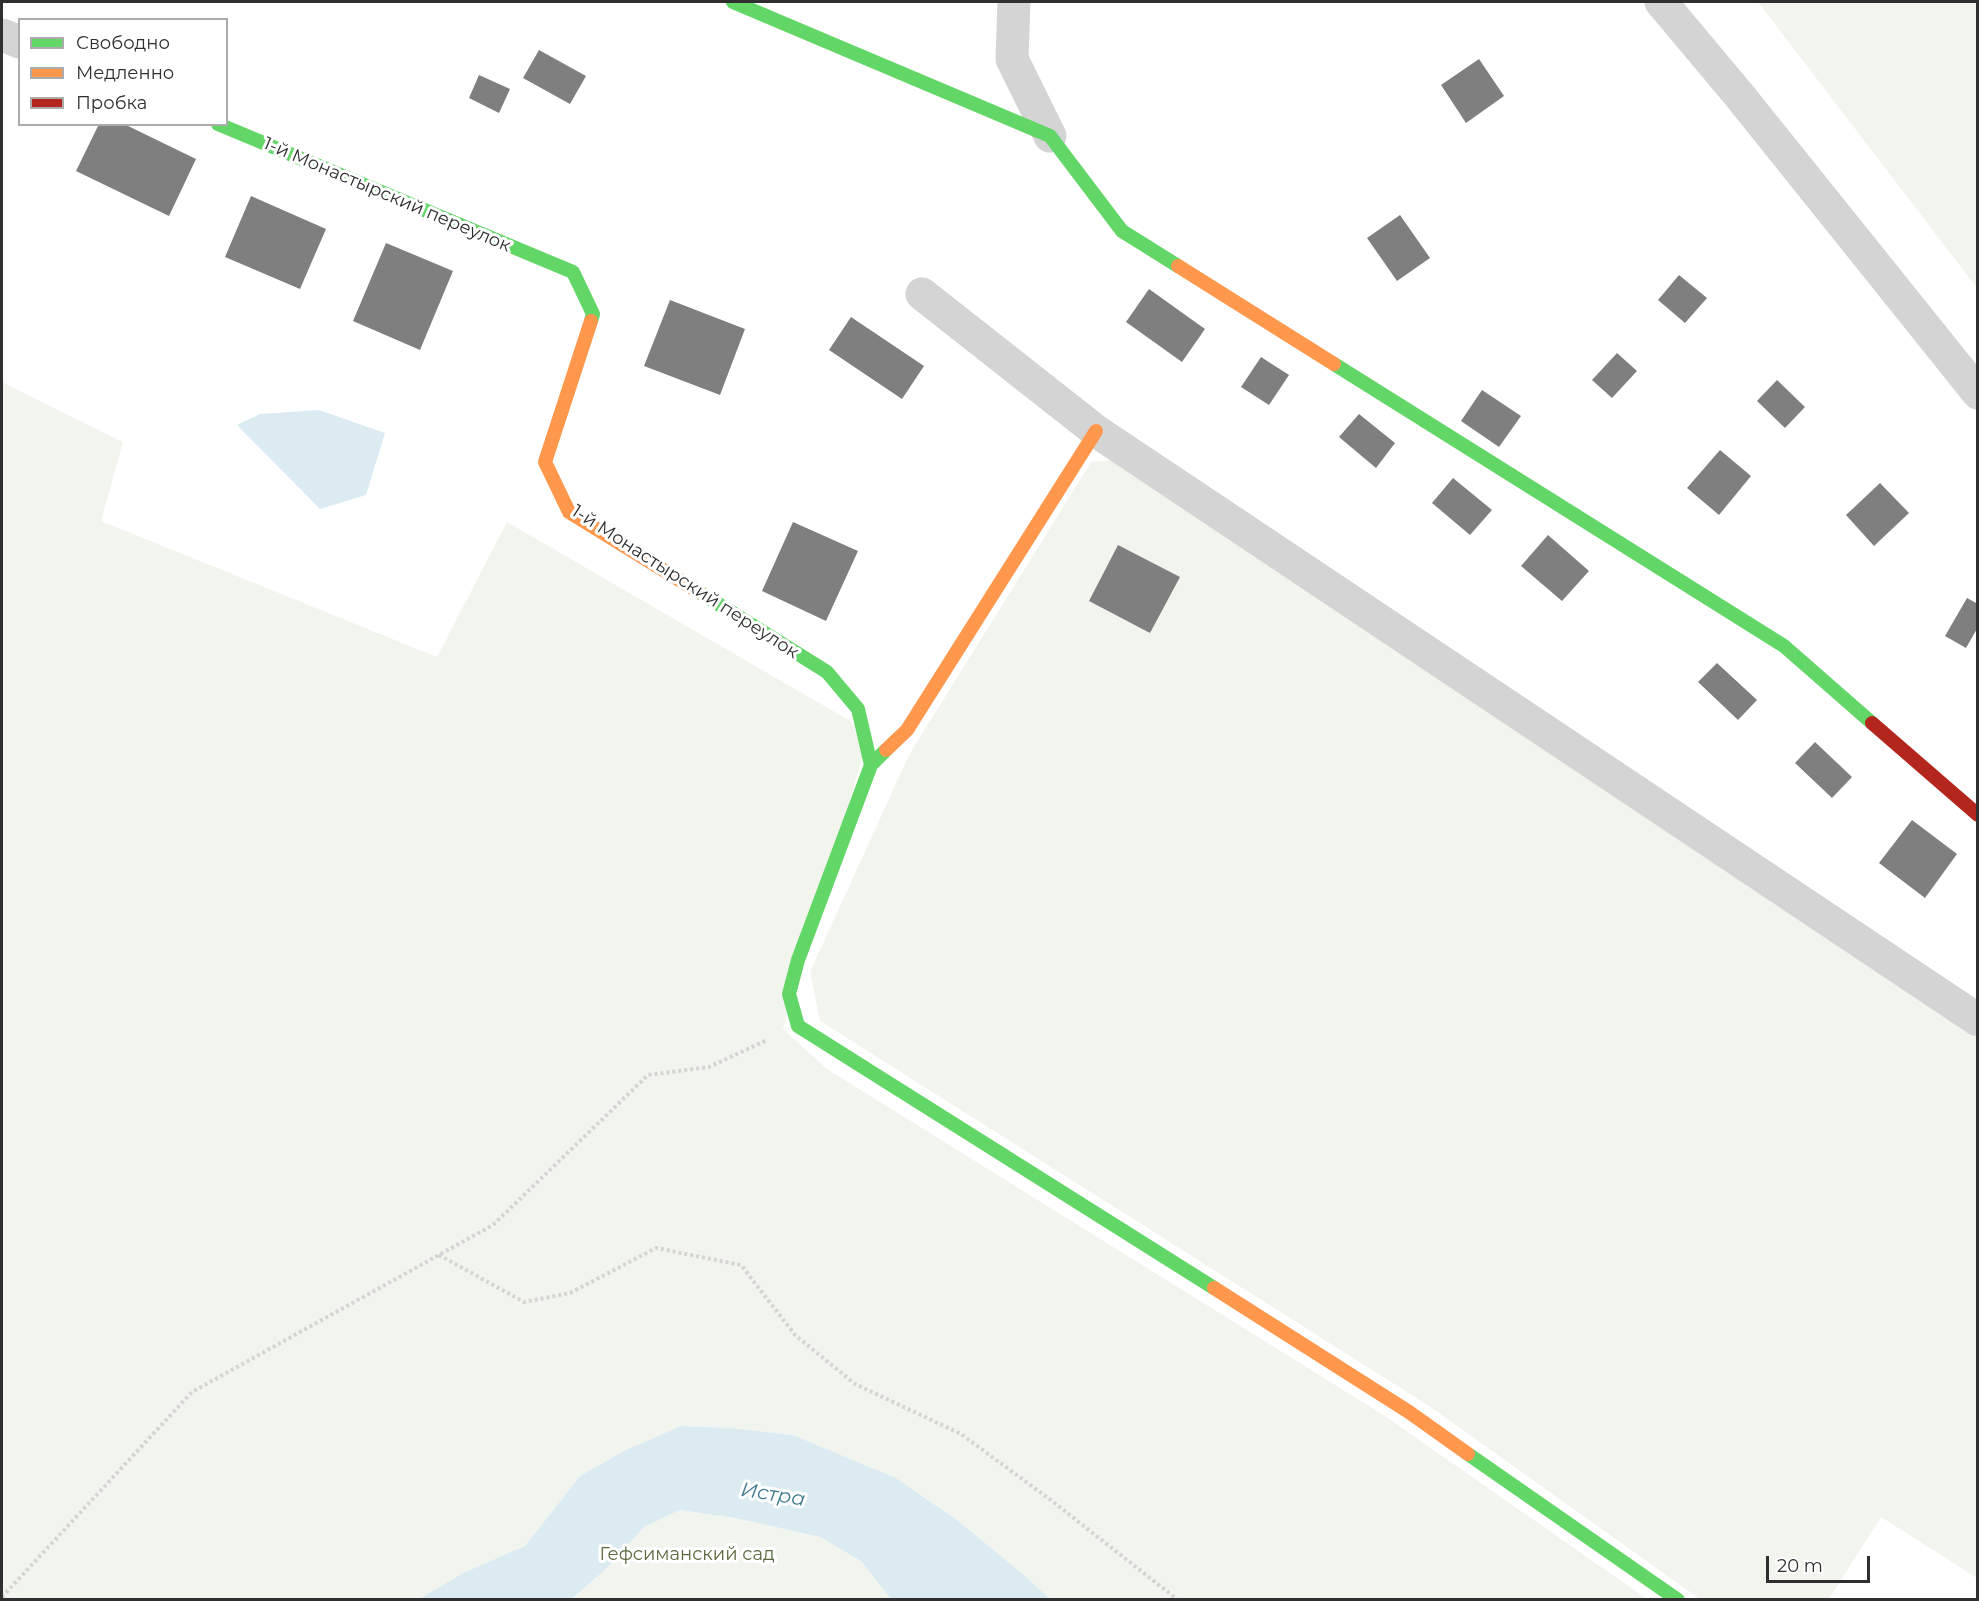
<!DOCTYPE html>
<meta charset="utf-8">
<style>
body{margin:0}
#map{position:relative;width:1979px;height:1601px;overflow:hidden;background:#fff;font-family:Montserrat,sans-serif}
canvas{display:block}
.frame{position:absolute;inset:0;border:3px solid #2f2f2f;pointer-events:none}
.legend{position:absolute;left:18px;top:18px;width:210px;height:108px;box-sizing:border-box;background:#fff;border:2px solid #acacac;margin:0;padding:8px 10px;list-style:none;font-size:18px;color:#2f2f2f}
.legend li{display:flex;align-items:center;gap:12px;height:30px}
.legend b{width:30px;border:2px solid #acacac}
.scale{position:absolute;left:1766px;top:1556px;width:104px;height:27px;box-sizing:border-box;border:3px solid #2f2f2f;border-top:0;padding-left:8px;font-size:18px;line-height:21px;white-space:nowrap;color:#2f2f2f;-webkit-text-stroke:4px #fff;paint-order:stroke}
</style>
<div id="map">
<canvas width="1979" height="1601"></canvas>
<div class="frame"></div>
<ul class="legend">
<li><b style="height:8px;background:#63d668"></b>Свободно</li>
<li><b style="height:8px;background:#ff974d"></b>Медленно</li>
<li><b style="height:8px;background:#b3261e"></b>Пробка</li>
</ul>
<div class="scale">20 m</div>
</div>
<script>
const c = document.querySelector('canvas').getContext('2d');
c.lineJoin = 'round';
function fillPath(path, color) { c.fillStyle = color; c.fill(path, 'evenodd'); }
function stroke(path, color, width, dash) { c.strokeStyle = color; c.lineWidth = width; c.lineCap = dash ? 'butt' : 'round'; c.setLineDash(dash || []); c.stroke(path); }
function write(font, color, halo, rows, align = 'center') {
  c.font = font + ' Montserrat,sans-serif'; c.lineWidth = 6; c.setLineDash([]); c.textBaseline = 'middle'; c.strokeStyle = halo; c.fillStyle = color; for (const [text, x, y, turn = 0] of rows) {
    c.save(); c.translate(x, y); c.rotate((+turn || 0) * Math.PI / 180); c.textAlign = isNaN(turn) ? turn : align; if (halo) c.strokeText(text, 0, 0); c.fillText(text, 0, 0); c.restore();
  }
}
const green = new Path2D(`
 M1758,2H1977V288Z
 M2,382L123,442L101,521L437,657L507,522L852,722L863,755L783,1029L827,1069L1382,1414L1647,1599H1050L1024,1575L957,1520L896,1478L793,1435L732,1428L681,1426L624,1451L580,1476L525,1546L463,1573L419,1599H2Z
 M1113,460L1977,1038V1578L1881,1517L1829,1599H1700L1429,1406L820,1021L810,972L909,755L1091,462Z
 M680,1510L735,1518L820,1537L861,1561L891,1599L572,1600L606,1569L644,1527Z`);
const water = new Path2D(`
 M319,410L385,433L366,495L320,509L237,425L260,414Z
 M681,1426L732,1428L793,1435L896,1478L957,1520L1024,1575L1050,1599H891L861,1561L820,1537L735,1518L680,1510L644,1527L606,1569L572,1599H419L463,1573L525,1546L580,1476L624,1451Z`);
const building = new Path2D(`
 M539,50L586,76L570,104L523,78Z
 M1479,59L1504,96L1466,123L1441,85Z
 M479,75L510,89L499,113L469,98Z
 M99,124H124L196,159L169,216L76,171Z
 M251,196L326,229L300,289L225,257Z
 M1400,215L1430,258L1397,281L1367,238Z
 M386,243L453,271L420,350L353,321Z
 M1679,275L1707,298L1685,323L1658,300Z
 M1149,289L1205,329L1182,362L1126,322Z
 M670,300L745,329L720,395L644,366Z
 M851,317L924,366L902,399L829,350Z
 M1617,353L1637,371L1612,398L1592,380Z
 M1261,357L1289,375L1269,405L1241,387Z
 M1777,380L1805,407L1785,428L1757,401Z
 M1482,390L1521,416L1499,447L1461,421Z
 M1359,414L1395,443L1376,468L1339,437Z
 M1720,450L1751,476L1719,515L1687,488Z
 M1453,478L1492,510L1470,535L1432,503Z
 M1880,483L1909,513L1874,546L1846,515Z
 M793,522L858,551L826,621L762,591Z
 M1548,535L1589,571L1562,601L1521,566Z
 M1118,545L1180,577L1150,633L1089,601Z
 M1967,598L1978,604V627L1966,648L1945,636Z
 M1717,663L1757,700L1738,720L1698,682Z
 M1815,742L1852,777L1832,798L1795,763Z
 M1912,820L1957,854L1925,898L1879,863Z`);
const path = new Path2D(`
 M439,1255L524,1302L570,1293L656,1248L741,1265L795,1335L855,1384L961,1434L1052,1501L1178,1600
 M2,1597L192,1392L493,1225L648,1075L709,1067L767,1040`);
const street = new Path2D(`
 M1014,2L1012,59L1050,136
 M1661,2L1739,95L1978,393
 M2,35L20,42
 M922,294L1096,431L1978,1020`);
const fast = new Path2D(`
 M733,2L1050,136L1122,231L1178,266
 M218,124L573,272L593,314L591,321
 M1334,364L1784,646L1872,723
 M699,592L827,672L858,709L871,765
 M886,750L871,765L798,960L789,994L798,1026L1214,1288
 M1468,1454L1678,1600`);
const slow = new Path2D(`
 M1178,266L1334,364
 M591,321L545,462L569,512L699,592
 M886,750L907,730L1096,431
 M1214,1288L1409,1412L1468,1454`);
const jam = new Path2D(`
 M1872,723L1978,815`);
const streetNames = [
 ["1-й Монастырский переулок",387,195,23],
 ["1-й Монастырский переулок",685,582,33]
];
const parkNames = [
 ["Гефсиманский сад",687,1555]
];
const waterNames = [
 ["Истра",773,1495,9]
];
fillPath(green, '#f2f5ed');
fillPath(water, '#dbebf1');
fillPath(building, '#7f7f7f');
stroke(path, '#d4d4d4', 4, [3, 3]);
stroke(street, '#d4d4d4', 33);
stroke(fast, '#63d668', 14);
stroke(slow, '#ff974d', 14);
stroke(jam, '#b3261e', 14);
write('18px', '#2f2f2f', '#fff', streetNames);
write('18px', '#586a3e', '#fff', parkNames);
write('italic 20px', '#407a8f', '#fff', waterNames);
</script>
